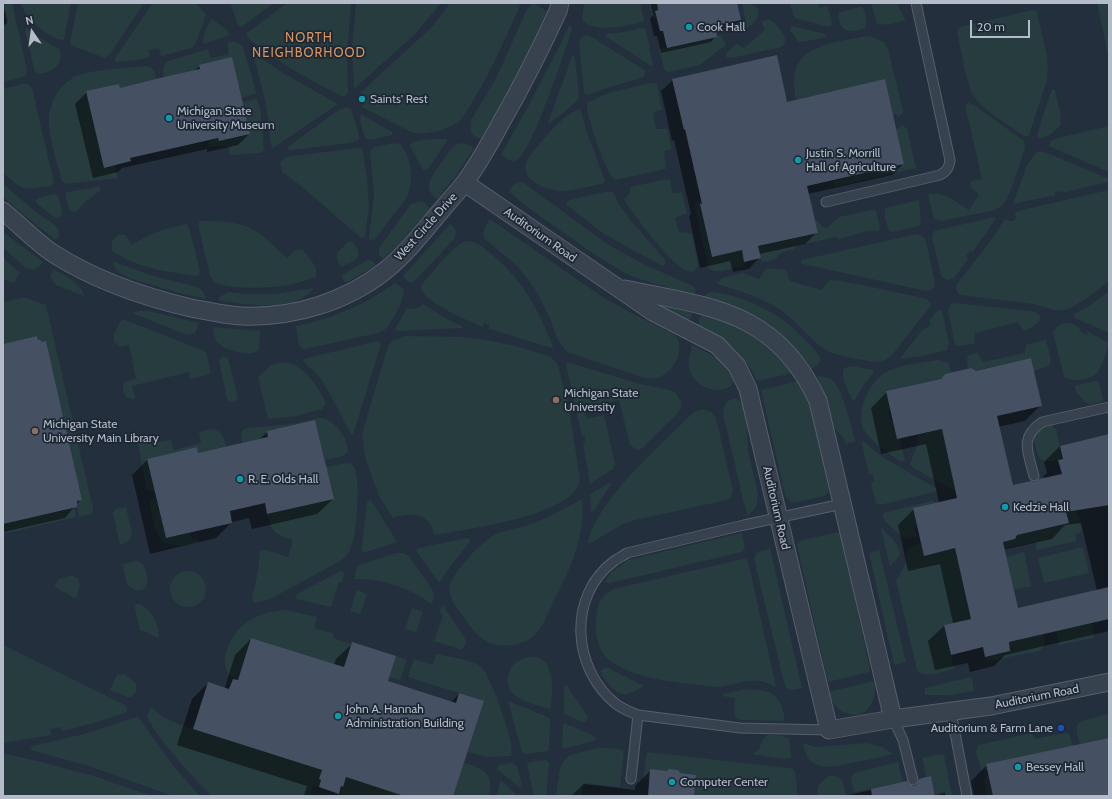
<!DOCTYPE html>
<style>
body{margin:0}
#map{position:relative;width:1112px;height:799px;overflow:hidden;background:#242f3e;font-family:Cabin,sans-serif}
canvas{display:block}
.frame{position:absolute;inset:0;border:4px solid #b4bcc9;pointer-events:none}
.north{position:absolute;left:12px;top:12px;width:40px;height:40px;-webkit-text-stroke:3px #1d2633;paint-order:stroke;rotate:347deg;font-size:11px;font-weight:700;line-height:16px;text-align:center;color:#b4bcc9}
.north::after{content:'';display:block;margin:auto;width:14px;height:18px;background:#b4bcc9;clip-path:polygon(50% 0,100% 100%,50% 72%,0 100%)}
.scale{position:absolute;left:970px;top:20px;width:60px;height:18px;box-sizing:border-box;border:2px solid #b4bcc9;border-top:0;padding-left:5px;font-size:12px;line-height:14px;white-space:nowrap;color:#b4bcc9;-webkit-text-stroke:3px #1d2633;paint-order:stroke}
</style>
<div id="map">
<canvas width="1112" height="799"></canvas>
<div class="frame"></div>
<div class="north">N</div>
<div class="scale">20 m</div>
</div>
<script>
const c = document.querySelector('canvas').getContext('2d');
c.lineJoin = 'round';
function fillPath(path, color) { c.fillStyle = color; c.fill(path, 'evenodd'); }
function stroke(path, color, width, dash) { c.strokeStyle = color; c.lineWidth = width; c.lineCap = dash ? 'butt' : 'round'; c.setLineDash(dash || []); c.stroke(path); }
function write(font, color, halo, rows, align = 'center') {
  c.font = font + ' Cabin,sans-serif'; c.lineWidth = 3.5; c.setLineDash([]); c.textBaseline = 'middle'; c.strokeStyle = halo; c.fillStyle = color; for (const [text, x, y, turn = 0] of rows) {
    c.save(); c.translate(x, y); c.rotate((+turn || 0) * Math.PI / 180); c.textAlign = isNaN(turn) ? turn : align; if (halo) c.strokeText(text, 0, 0); c.fillText(text, 0, 0); c.restore();
  }
}
const green = new Path2D(`
 M4,3H12L27,70L26,75L23,77L3,82V23L4,24H6L8,21L4,6L5,5Z
 M21,3H71L64,40C49,40 24,17 21,3Z
 M78,3H144L110,54L105,58L73,46L70,43Z
 M153,3H196L205,13L206,15L195,45L192,48L161,56L159,48L149,50L150,57L136,60L115,62V58Z
 M230,3H274L244,25L241,27L238,25Z
 M287,3H351L347,55L348,93L345,96H342C308,79 279,63 249,39L247,36V33Z
 M356,3H441L415,34L354,89L352,48Z
 M450,3H521C504,43 485,84 461,120C448,130 429,135 413,133L362,107L368,97L360,93L433,26Z
 M584,3H640L644,20L642,22C625,26 596,34 582,20Z
 M649,3H657L658,10L655,11L657,19L653,18L652,17Z
 M742,3C768,3 760,24 742,30L740,26L745,19Z
 M790,3H818L819,8L828,6L832,25L828,27L795,18L793,14Z
 M871,3H896L906,20C897,22 886,27 877,23Z
 M1097,3H1109V59Z
 M535,4L547,11L525,58L481,139L474,136L471,132V120L495,80L507,54L527,9L531,5Z
 M859,7H862C866,13 868,21 865,28C851,34 837,32 839,13L840,12Z
 M1032,10L1035,11L1037,13C1042,35 1050,58 1047,80L1029,135L1027,136H1024C1009,125 982,110 973,95C966,82 961,48 957,32L960,27Z
 M212,19L228,31L229,35L205,44L203,43C203,36 207,24 212,19Z
 M769,19C774,21 784,33 785,38C786,42 784,45 781,47L731,58L726,57L727,52L737,44L744,48L765,30L761,22Z
 M569,25L571,27L572,30C565,51 532,152 517,160C511,163 506,158 501,155L531,101L560,45Z
 M792,26L825,34L826,37L802,42L798,41L790,30Z
 M27,28L39,38L59,49C67,65 45,78 35,72L25,31Z
 M642,28L646,29L652,61L653,65L651,66L605,36L607,34L618,33Z
 M586,35L592,37L643,69L645,71L644,77L604,89L588,95H585L584,92L579,43L580,39Z
 M721,35L726,45L700,65L669,72L664,69L659,49Z
 M870,36L884,42L888,49L903,110L902,114L897,117V114H893L885,80L796,100C789,63 801,50 836,42C847,40 859,37 870,36Z
 M229,42C235,41 239,43 243,47L256,92V94L241,98L200,69L164,77C163,70 161,66 168,61L208,49L210,58L229,54L227,44Z
 M257,56H259L278,70L338,104L273,148C269,144 270,134 269,127C267,105 261,83 255,62V58Z
 M572,56L575,57L579,98C574,106 558,116 550,123H548Z
 M146,66C154,67 155,72 156,79L120,88L119,84L86,92L115,165L118,178L65,184L62,181C57,162 48,137 49,118C50,100 62,81 79,75C98,69 126,68 146,66Z
 M651,83H655L657,85L662,109L653,113L656,129H667L672,149L664,151L666,169L615,180C606,174 586,116 587,104L588,102L608,93Z
 M23,84H28L32,88L54,183C51,186 47,187 42,187C20,191 19,186 3,173V89Z
 M1052,89L1055,90L1060,113L1061,124C1056,131 1047,138 1038,138L1037,134Z
 M256,99C262,104 263,140 264,150L260,153L230,155L228,146L209,147L208,140L218,138L219,141L250,134L242,102Z
 M969,103L974,105L1024,141L1025,147C1020,162 1013,189 1005,202C1002,206 999,208 995,210L942,221L934,219L928,194C945,191 956,202 969,210L979,194C974,190 970,189 970,182L982,179L965,105Z
 M346,107L351,109L359,135V140L350,143L292,150H289L288,148L289,146L339,110Z
 M579,109L581,111L586,130L605,181L604,183C591,186 578,190 565,191C551,192 520,182 526,163C529,155 537,147 542,141C552,129 565,115 579,109Z
 M361,114L392,132L393,135L370,140L365,138L360,122Z
 M900,126H904L907,129L916,168L835,187L833,181L904,164L896,129L900,128Z
 M1109,126V172L1049,146L1051,141L1058,138Z
 M447,139V141L428,169L423,170L410,146V144C420,138 436,139 447,139Z
 M395,143L400,144C412,158 414,181 407,197L375,239L370,241L369,238L374,194L370,152L374,147Z
 M463,143L469,145L474,148L457,174L437,199C433,196 429,193 429,186C429,176 446,157 452,148L457,144Z
 M357,148H361L363,151L367,179L369,207L365,236L361,238L301,186L282,172L280,162L286,157Z
 M1042,151L1107,178L1109,180L1108,182L1062,193L1061,191L1055,192V195L1013,204L1027,165L1036,153Z
 M668,179L670,180L673,194L682,192L687,213L675,218L679,232L690,233L692,235L698,264V267L693,272C691,271 689,272 687,271C673,267 632,213 624,199L630,193V187Z
 M520,182L524,183L533,190L609,245L645,265L693,286L695,289V296L639,279L625,273L589,251L526,206L509,192L513,185Z
 M3,184L36,212L56,226L59,231V236L56,240L36,225L3,197Z
 M99,187L101,190L84,203L77,211L72,212C68,208 64,197 67,192Z
 M1109,190V281L1090,296L1069,309L1063,310H1055L1033,304L960,295C956,292 956,289 957,284L991,240L1005,219L1010,221H1013L1016,217L1014,213L1026,209Z
 M605,192H612L614,194L620,206L633,223L665,260V265L662,266L604,234L567,205V202L569,200Z
 M54,194L57,195C61,200 62,209 62,215L57,218L53,216L36,203V200L39,198Z
 M919,200L921,224L919,226L893,232L890,231C886,226 883,214 886,208Z
 M419,201L424,202L430,209L397,246L383,259L379,255V248L410,205Z
 M702,201V204L700,205L712,257L742,250L745,265C736,267 715,276 708,268L694,203Z
 M871,210H875L877,214L880,229L878,231H868L839,239L836,237L796,246L794,250C786,250 780,252 776,259L763,262L762,261L758,247L818,233L815,219L826,229L839,217Z
 M994,217L996,218L995,220L972,253L970,251L966,256L968,259L954,278L947,280L941,276L932,237L934,231Z
 M490,219L601,296L629,312L675,335C687,350 673,373 657,378C652,379 646,378 641,377L570,353C557,346 555,329 549,317C541,298 530,280 516,265C506,256 495,248 485,239C481,232 486,226 490,219Z
 M198,221C215,221 232,221 248,227C263,233 275,248 287,258L296,250L302,249C307,256 321,268 315,277C306,280 297,284 288,285C264,289 238,289 215,283L210,275L199,229Z
 M187,224L190,231L200,271L199,275L195,276C185,274 174,273 164,271C147,268 127,261 112,251V241L118,235H125L132,245C153,232 163,229 187,224Z
 M450,224C455,228 457,231 455,238C449,244 416,281 413,282C408,283 405,279 403,276Z
 M3,232L43,262L39,267L33,270L26,268L3,248Z
 M916,234L924,237L926,242L935,283C934,289 932,290 926,291L803,264L801,263L802,260Z
 M350,240C366,255 358,260 341,267L337,260V253Z
 M466,241C477,241 482,247 490,253C523,280 537,307 553,346L552,348L489,329L490,325L484,323L483,327C469,321 423,302 421,288L422,284C434,271 450,248 466,241Z
 M3,258L20,273L14,283L3,279Z
 M368,260H371L376,265L348,282H345L343,280L342,275Z
 M112,261L153,276L197,287L203,291L206,299L180,293L132,279L122,274L116,270Z
 M770,268L786,270L790,281L821,290L830,280L842,281L924,298L928,300L931,304L930,307L891,356C881,364 874,362 863,360C852,358 840,356 830,352C810,342 796,319 776,307C757,296 737,290 717,284L722,278L742,273L759,279L765,270Z
 M53,269C65,276 80,281 84,296L56,285L50,277Z
 M395,283L404,289C406,297 391,325 384,330C383,330 379,333 378,333L305,349L301,348L299,345L296,326C334,318 364,305 395,283Z
 M314,288C296,313 245,305 218,300L221,296L229,292L244,294H274Z
 M1109,291V333L1075,318L1074,314L1091,305Z
 M711,292C733,293 764,307 782,319C793,327 802,337 811,346C821,357 826,361 811,369C781,326 753,313 704,299L706,294Z
 M21,298H26L46,305L93,508V511L91,514L79,517L76,502L82,499L78,483L73,480L77,479L74,463L69,464L68,460L73,458L69,443L64,444L68,438L65,422L59,420L64,418L60,402L55,403L54,399L59,398L51,362L45,358L50,357L46,341L41,342V340H38L37,336L3,344V302Z
 M954,303L1031,311C1051,316 1034,327 1024,331L1018,322L975,333L974,344L957,346L955,344L948,311L951,304Z
 M423,304L447,319L462,326V328L398,331L395,329L407,308C413,310 418,309 423,304Z
 M663,304L692,313L689,323L660,307Z
 M938,310L942,311L949,343L947,350L923,356L901,359V357L924,328L926,329L931,323L929,321Z
 M140,311H148L199,323L195,333L187,335L132,313Z
 M701,315C726,323 753,331 773,350C780,357 787,365 793,373L757,381C746,353 722,341 697,327Z
 M122,319L202,350L206,352L211,374L190,379L189,372L132,386L135,397L134,399L126,397C123,392 122,388 124,382L136,379L129,345L120,347L114,342V334Z
 M1064,323C1070,322 1075,325 1080,328L1079,331L1086,335L1088,332L1108,342C1109,349 1101,369 1096,374C1089,380 1070,383 1064,376L1053,333C1056,327 1058,325 1064,323Z
 M213,327L260,331L259,350C251,358 224,350 217,342C214,338 213,332 213,327Z
 M405,336L462,337L486,340L515,346L551,357L558,365L569,408L580,479C577,516 465,529 435,535C429,513 412,511 393,518L380,498L372,478L365,457L362,434L388,346L392,341Z
 M1046,340L1051,359L1049,366L1034,371L1031,358L974,371L971,368H968L967,359L968,356L977,352L983,362L1025,353L1026,345Z
 M378,341L381,344L353,435L351,434C340,414 331,393 318,375C314,370 304,365 303,359Z
 M692,345C704,351 727,361 733,373C743,395 695,398 689,367C688,359 691,352 692,345Z
 M224,356L228,358L238,399L234,402L229,401L227,399L219,361L221,357Z
 M939,360L948,363L951,372L945,374L944,378L886,391L890,410L889,411L891,421L893,420L897,439L900,438L905,460L902,462C894,458 886,451 879,446C861,430 857,423 865,398C869,388 876,378 886,372C901,364 922,363 939,360Z
 M282,362C285,363 289,363 292,364C306,369 320,389 325,402V405L322,409L296,416L268,419L258,377L271,365Z
 M567,362L640,384L670,390L676,393L681,402V409L678,413L641,449L637,450L630,445L619,400L584,408L586,419L604,415L615,464L613,469L590,484L583,443H586L585,436H582L566,365Z
 M852,366L873,370L874,372L863,386L855,400H853L851,398C848,389 840,378 844,368Z
 M820,376C825,377 829,377 832,380C843,388 852,429 855,442L845,444L844,438L834,428L825,396L817,377Z
 M798,381L811,409L829,487L828,493L824,496L794,503L789,501L785,495L761,390Z
 M1094,381H1097L1100,385L1103,401C1089,405 1088,407 1079,395C1076,392 1075,390 1075,386Z
 M733,399H737L741,402L746,410L748,451L758,494L756,507L748,516L743,500L723,413L726,402Z
 M700,410C709,409 714,413 717,422L733,491L731,497L727,500L635,520L621,525L591,543H588C598,498 662,444 694,412Z
 M319,418C334,418 347,436 348,451L343,456L325,460L315,420L267,431L268,437L242,443L241,433L244,429L248,428L293,424Z
 M1051,424L1056,430L1063,459C1037,464 1039,461 1033,437L1039,426Z
 M212,429C223,431 224,438 226,447L198,453L196,447L147,459L155,491H147L137,439L155,442L171,440L174,450L201,443L199,432Z
 M942,429L955,489H951L913,468L910,464L917,445L918,435Z
 M861,441H863L881,456L939,490L938,491L884,504H877L875,500L871,483L874,482L873,474H869Z
 M346,463C349,463 352,463 354,467C361,478 357,537 350,550C348,555 344,558 340,561L270,599L255,603L253,601L252,598L258,571L260,551L266,550L288,557L293,540C274,533 273,535 267,514L333,499L326,467Z
 M610,483L611,484L594,511L591,512L590,494Z
 M154,498H156L166,538L190,533L192,539L198,538V543C154,552 157,536 149,501Z
 M371,500L396,540L397,542L363,553L361,549L363,537L367,502L368,501Z
 M580,500H582C585,532 574,562 559,590C552,602 544,627 535,635C519,649 492,650 477,634C471,629 467,621 462,615C456,607 447,596 450,585C455,570 478,546 491,537C500,530 514,530 525,526C544,520 562,510 580,500Z
 M932,501L936,503L913,508L917,527L915,528L917,537L906,539L902,537L885,521L883,517V514L887,512Z
 M126,507L132,533C131,540 127,543 120,545L113,513L116,509Z
 M74,508L76,517L3,534V524Z
 M1075,511L1076,514H1078L1082,532L1075,534L1077,541L1037,550L1035,542L1004,549L1003,542L1016,535L1069,523L1066,513Z
 M882,528C888,535 903,547 899,556C897,559 893,563 890,566L881,529Z
 M839,532L841,534L870,670L869,672L828,682L797,545L798,541Z
 M742,533L745,548L742,552L610,583L604,582L612,572L628,560Z
 M468,538L470,540V542L451,565L440,582L438,581L417,552L416,549L419,548Z
 M921,543L924,555L957,548L971,619L944,625L954,669C944,671 925,680 917,670L896,580L905,565L908,548Z
 M1083,547L1089,573L1044,583L1038,558Z
 M770,548L802,688L792,690L787,688L784,682L754,559L757,553Z
 M879,550L906,662L894,665L869,553Z
 M1024,552L1031,586L1014,590L1006,557Z
 M396,553H404L409,556L433,591L434,596L432,604C407,587 384,579 354,579L356,569L359,565Z
 M743,559H746L748,561L776,687C771,686 767,682 761,681C746,679 731,686 716,687C684,683 640,681 612,662C599,654 595,636 596,621C597,607 600,595 614,589Z
 M137,561C149,564 153,594 136,590C133,589 130,586 127,585L123,564Z
 M170 589a18 18 0 1 1 36 0a18 18 0 1 1-36 0Z
 M341,571L344,573L342,583L339,582L331,607L297,599L296,598L297,594Z
 M72,575L78,579L80,586L76,598L54,587L59,579Z
 M357,590L367,594L360,614L350,611Z
 M139,604C152,609 159,625 159,638L140,630L134,605Z
 M442,606L444,607L466,640V644L462,649H459L434,641L443,615L439,613Z
 M412,608L423,612L416,632L405,629Z
 M286,610L317,617L314,628L334,634L333,638L351,644L344,667L251,638L238,680C213,672 229,637 242,626C255,615 270,611 286,610Z
 M1092,623L1094,635L1093,638L1059,645L1056,631Z
 M1044,634L1045,644L1040,651L987,661L985,657L1010,651L1009,642Z
 M3,645L125,705L127,708V712L97,722L62,731L61,727L50,729L51,735L3,743Z
 M436,654C449,657 471,659 481,667C491,675 517,748 511,756L486,757L468,752L484,701L408,677L414,659L433,665Z
 M396,656L407,660L400,680L389,677Z
 M529,657C534,657 540,657 544,661C554,669 553,697 550,709C540,706 526,703 517,697C506,690 505,673 514,664C519,660 524,658 529,657Z
 M606,667L644,686C632,693 623,699 612,688C607,682 603,678 600,671Z
 M124,674L136,683V692L131,697H127L110,690L117,675Z
 M972,677L974,691L950,695H925V688L928,687Z
 M874,681C879,701 865,723 843,712C835,708 831,699 828,692Z
 M564,686H567L587,715L588,717L586,721L583,722L564,714Z
 M741,690C769,689 781,691 785,721L741,720L736,718L734,711L735,698L722,696L723,694Z
 M508,701L548,717L550,720L549,748L548,751L527,754L522,752Z
 M151,707L163,717L178,724L322,770L319,779L321,780L319,787L313,786L310,796H212C198,783 151,732 147,715Z
 M1109,714V738L1080,744C1078,736 1073,726 1081,721Z
 M137,717L139,718L174,767L200,796H173L89,766L31,750V748L33,746L84,734Z
 M564,723L592,735L596,737V739L594,741L563,749L562,745L563,725Z
 M1032,733L1034,739L1067,733L1070,735L1073,746L988,770H981L976,752L978,745Z
 M767,735H778L789,738L791,756L790,758L783,759L752,754L759,750L762,741Z
 M867,743L882,747L893,754C881,757 868,760 856,762C832,767 808,775 803,743L815,747Z
 M598,748H609L624,750L620,787L583,783L582,796H556C562,756 558,757 598,748Z
 M647,752L788,768L793,769L795,773L798,796H694L696,775L680,773L678,770L670,769C663,775 652,781 643,780Z
 M3,753L41,762L97,777L151,796H3Z
 M940,754L944,755L952,796H946L945,792L935,794L931,776L926,777L922,758Z
 M546,760L549,763L546,796H534L527,764L530,762Z
 M463,762C484,770 494,771 489,796H453Z
 M898,762L903,782L854,792L851,779L854,773Z
 M512,763L517,766L522,785L520,788L497,769L498,766L499,765Z
 M989,775L993,796H987L984,778Z
 M830,776C844,775 843,783 846,794L844,795V796H817C816,786 821,780 830,776Z
 M346,777L404,796H344L339,794Z
 M500,781L503,782L518,796H497Z`);
const shadow = new Path2D(`
 M3,3L7,23L3,27Z
 M650,3H736L740,20L734,25L718,29L715,32L716,36L711,42L661,53L657,36H654L650,18L653,15Z
 M200,66L249,134L238,145L207,152V149L122,168L118,172L93,178L75,104L87,92L119,89L194,71Z
 M673,80L786,103L903,164L892,175L808,194L817,232L805,244L759,254L760,257L749,269L733,272L730,261L700,268L689,216L691,214L674,140L672,141L661,91Z
 M3,345L81,499L65,518L3,532Z
 M945,375L1041,405L1025,421L998,427L1012,486L1035,483L1044,479L1043,476L1047,473L1044,462L1060,446L1109,435V631L1005,655L994,666L970,672L968,663L935,670L928,641L944,626L953,623L940,564L908,571L898,525L914,509L939,503L926,444L881,454L871,408L887,392L940,380ZM1081,523L1097,591L1017,610L1003,550L1052,539L1065,525Z
 M267,432L333,499L317,514L252,529L249,518L232,522L216,538L150,554L132,475L148,459L197,455L259,440Z
 M251,639L334,665L336,659L352,644L387,682L451,702L459,694L452,796H339L336,795L335,796H306L304,795L307,786L177,745L192,699L208,683L224,689L225,687L235,655Z
 M1109,739V796H974L971,781L987,765Z
 M651,770L693,796H571L584,784L635,790V786Z
 M919,779L934,796L945,793V796H844L907,782L908,785L912,786Z`);
const building = new Path2D(`
 M657,3H737L741,20L719,25L720,29L716,30L717,37L667,48L663,31H660L655,11L658,10Z
 M777,55L787,102L885,79L904,164L807,186L818,233L758,246L761,258L744,262L742,250L712,257L700,204H702L685,129L684,130L672,79Z
 M232,57L250,134L219,141L218,138L130,158L131,161L104,168L86,91L119,84L120,88L164,77L200,69L199,65Z
 M37,336L38,340H41V342L46,341L82,500L77,501V507L3,524V344Z
 M1031,358L1042,406L997,416L1013,485L1031,481L1035,482L1039,479L1062,474L1058,460L1063,459L1060,446L1109,434V505L1066,512L1069,523L1017,535L1015,539L1003,542L1018,608L1109,587V619L1009,642L1010,651L985,657L983,647L951,655L944,625L971,619L955,548L924,556L913,508L957,498L942,429L897,439L886,391L941,379L945,374L971,368L976,371Z
 M315,420L334,499L267,514L265,503L230,511L232,523L166,538L147,459L197,447L198,453L268,437L267,431Z
 M251,638L344,667L352,642L396,656L388,681L456,703L459,693L484,701L453,796H404L346,777L343,787L341,786L339,794L319,787L321,780L319,779L322,770L193,729L208,682L229,689L233,679L238,680Z
 M1109,738V796H993L986,764Z
 M650,769L667,771L669,769L678,770L680,773L696,775L694,796H648Z
 M931,776L935,796H872L871,789L907,781L909,784L914,786L917,784L919,779Z`);
const lane = new Path2D(`
 M826,202L940,175C947,171 949,168 950,160L916,3
 M1034,476C1028,452 1019,438 1042,422L1109,407
 M951,712L967,796
 M893,719L903,740L913,780
 M829,730L740,728L638,715C630,712 623,709 616,704C572,669 567,596 614,561C618,558 623,556 627,553L744,525L842,504
 M631,779L638,715`);
const street = new Path2D(`
 M465,183L653,312L717,345L737,366L748,389L829,730L893,719L991,706L1109,682
 M3,211C19,224 37,243 54,254C95,280 144,297 191,308C207,311 225,315 242,316C293,318 346,302 386,270C406,254 422,233 439,213C447,203 457,193 465,182C480,162 491,141 503,119C523,84 541,48 558,11L560,3
 M625,289C711,307 777,311 818,401L893,719`);
const markers = [
 [689,27,4,"#0f9aa8"],
 [362,99,4,"#0f9aa8"],
 [169,118,4,"#0f9aa8"],
 [798,160,4,"#0f9aa8"],
 [556,400,4,"#8d6e63"],
 [35,431,4,"#8d6e63"],
 [240,479,4,"#0f9aa8"],
 [1005,507,4,"#0f9aa8"],
 [338,716,4,"#0f9aa8"],
 [1061,728,4,"#1a4fb4"],
 [1018,767,4,"#0f9aa8"],
 [672,782,4,"#0f9aa8"]
];
const poiNames = [
 ["Cook Hall",697,27],
 ["Saints' Rest",370,99],
 ["Michigan State",177,111],
 ["University Museum",177,125],
 ["Justin S. Morrill",806,153],
 ["Hall of Agriculture",806,167],
 ["Michigan State",564,393],
 ["University",564,407],
 ["Michigan State",43,424],
 ["University Main Library",43,438],
 ["R. E. Olds Hall",248,479],
 ["Kedzie Hall",1013,507],
 ["John A. Hannah",346,709],
 ["Administration Building",346,723],
 ["Auditorium & Farm Lane",1053,728,"right"],
 ["Bessey Hall",1026,767],
 ["Computer Center",680,782]
];
const streetNames = [
 ["West Circle Drive",426,227,-48],
 ["Auditorium Road",540,235,35],
 ["Auditorium Road",776,508,77],
 ["Auditorium Road",1037,697,-11]
];
const neighbourhoodNames = [
 ["NORTH",309,38],
 ["NEIGHBORHOOD",309,53]
];
fillPath(green, '#263c3f');
fillPath(shadow, '#0007');
fillPath(building, '#455162');
stroke(lane, '#565f6c', 11);
stroke(street, '#565f6c', 19);
stroke(lane, '#38414e', 9);
stroke(street, '#38414e', 17);
for (const [x, y, r, color] of markers) { const dot = new Path2D(); dot.arc(x, y, r, 0, 2 * Math.PI); c.fillStyle = color; c.fill(dot); stroke(dot, '#1d2633', 1.5); }
write('12px', '#b4bcc9', '#1d2633', poiNames, 'left');
write('12px', '#b4bcc9', '#1d2633', streetNames);
c.letterSpacing = '1px';
write('13px', '#d59563', '#1d2633', neighbourhoodNames);
c.letterSpacing = '0px';
</script>
